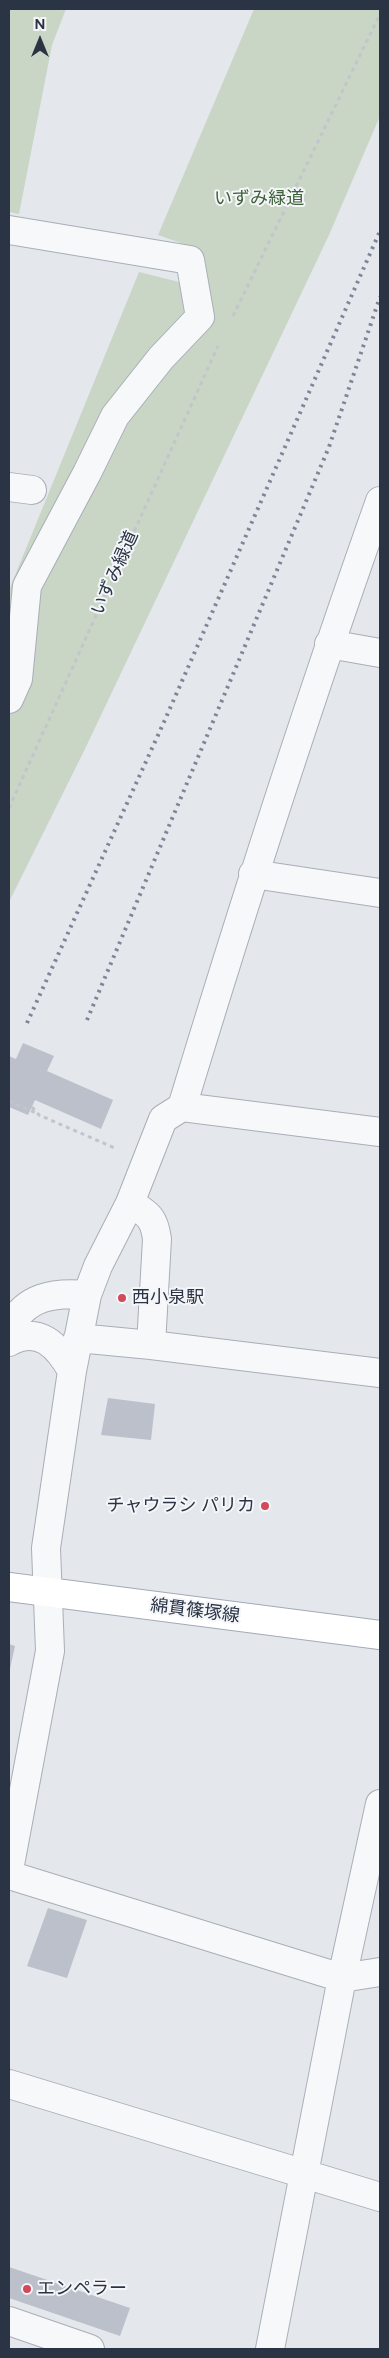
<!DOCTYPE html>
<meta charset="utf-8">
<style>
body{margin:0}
#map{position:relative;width:389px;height:2358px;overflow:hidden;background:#e4e7ec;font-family:Figtree,sans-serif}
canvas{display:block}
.frame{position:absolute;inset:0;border:10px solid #2b3445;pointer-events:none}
.north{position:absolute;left:15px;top:15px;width:50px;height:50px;-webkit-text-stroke:4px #f4f6f9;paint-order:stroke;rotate:0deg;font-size:14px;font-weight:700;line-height:20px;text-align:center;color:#2b3445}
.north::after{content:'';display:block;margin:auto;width:18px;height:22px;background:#2b3445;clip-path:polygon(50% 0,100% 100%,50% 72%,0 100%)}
</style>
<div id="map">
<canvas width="389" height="2358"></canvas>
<div class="frame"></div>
<div class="north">N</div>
</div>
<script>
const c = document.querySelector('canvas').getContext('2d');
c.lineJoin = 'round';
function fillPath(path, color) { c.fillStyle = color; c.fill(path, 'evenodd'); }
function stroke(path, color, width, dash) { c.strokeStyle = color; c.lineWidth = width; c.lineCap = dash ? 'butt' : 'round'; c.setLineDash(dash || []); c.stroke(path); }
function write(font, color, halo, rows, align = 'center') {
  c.font = font + ' Figtree,"Noto Sans JP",sans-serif'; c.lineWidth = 4; c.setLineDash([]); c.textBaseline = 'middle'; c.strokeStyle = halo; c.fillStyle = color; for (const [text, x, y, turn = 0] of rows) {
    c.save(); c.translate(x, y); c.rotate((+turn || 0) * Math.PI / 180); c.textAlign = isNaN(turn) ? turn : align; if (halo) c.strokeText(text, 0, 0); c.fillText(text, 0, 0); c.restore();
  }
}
const green = new Path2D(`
 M9,9H66L52,45L19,214L9,212Z
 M254,9H380V116L329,235L85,749L9,902V590L139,272L179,282L195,248L158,235Z`);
const building = new Path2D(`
 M23,1043L54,1056L47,1071L113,1100L101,1129L35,1100L28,1115L9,1107V1056L16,1059Z
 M108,1398L155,1404L151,1440L101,1435Z
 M9,1644L15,1646L10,1669L9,1668Z
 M48,1908L87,1920L67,1978L27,1966Z
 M9,2267L130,2308L120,2336L9,2298Z`);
const path = new Path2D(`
 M233,316L380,14
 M9,808L218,346
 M9,1101L36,1113
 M32,1107L39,1115L117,1149`);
const minor = new Path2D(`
 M9,230L190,260L200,317L161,358L115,416L87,473L27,586L18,679L9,699
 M9,487L32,490
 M329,644L380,653
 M253,874L380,893
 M182,1107C244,903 309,701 380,501
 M130,1203C148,1214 154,1217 157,1239L151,1345
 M9,1330C24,1296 54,1292 87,1295
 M78,1338L151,1345L380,1373
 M9,1342C39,1325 58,1346 72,1371
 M9,1870L50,1651L46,1548L72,1371L87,1295L98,1266L130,1203L163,1119L182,1107L380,1132
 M9,1875L342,1978L380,1972
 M9,2084L380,2197
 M9,2321L90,2349
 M270,2349L342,1978L380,1804`);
const major = new Path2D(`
 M9,1587L380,1635`);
const rail = new Path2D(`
 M87,1020L329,447L380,297
 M27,1023L164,722L380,231`);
const markers = [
 [122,1298,5,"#d1495b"],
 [265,1506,5,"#d1495b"],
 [27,2289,5,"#d1495b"]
];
const parkNames = [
 ["いずみ緑道",259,199]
];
const streetNames = [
 ["いずみ緑道",115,573,-66],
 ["綿貫篠塚線",195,1611,7]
];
const poiNames = [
 ["西小泉駅",132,1298],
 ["チャウラシ パリカ",255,1506,"right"],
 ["エンペラー",37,2289]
];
fillPath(green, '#c9d6c5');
fillPath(building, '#bbc0ca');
stroke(minor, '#a9aeb7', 30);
stroke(major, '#a3abb8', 30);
stroke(path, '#c2c5cb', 3, [4, 4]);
stroke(minor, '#f7f8fa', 28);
stroke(major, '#fff', 28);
stroke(rail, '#7d8696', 4, [2.5, 5]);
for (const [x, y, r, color] of markers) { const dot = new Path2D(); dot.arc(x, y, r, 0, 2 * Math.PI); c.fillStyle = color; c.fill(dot); stroke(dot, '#f4f6f9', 2); }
write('18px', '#3f6138', '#f4f6f9', parkNames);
write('18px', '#2b3445', '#f4f6f9', streetNames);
write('18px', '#2b3445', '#f4f6f9', poiNames, 'left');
</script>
